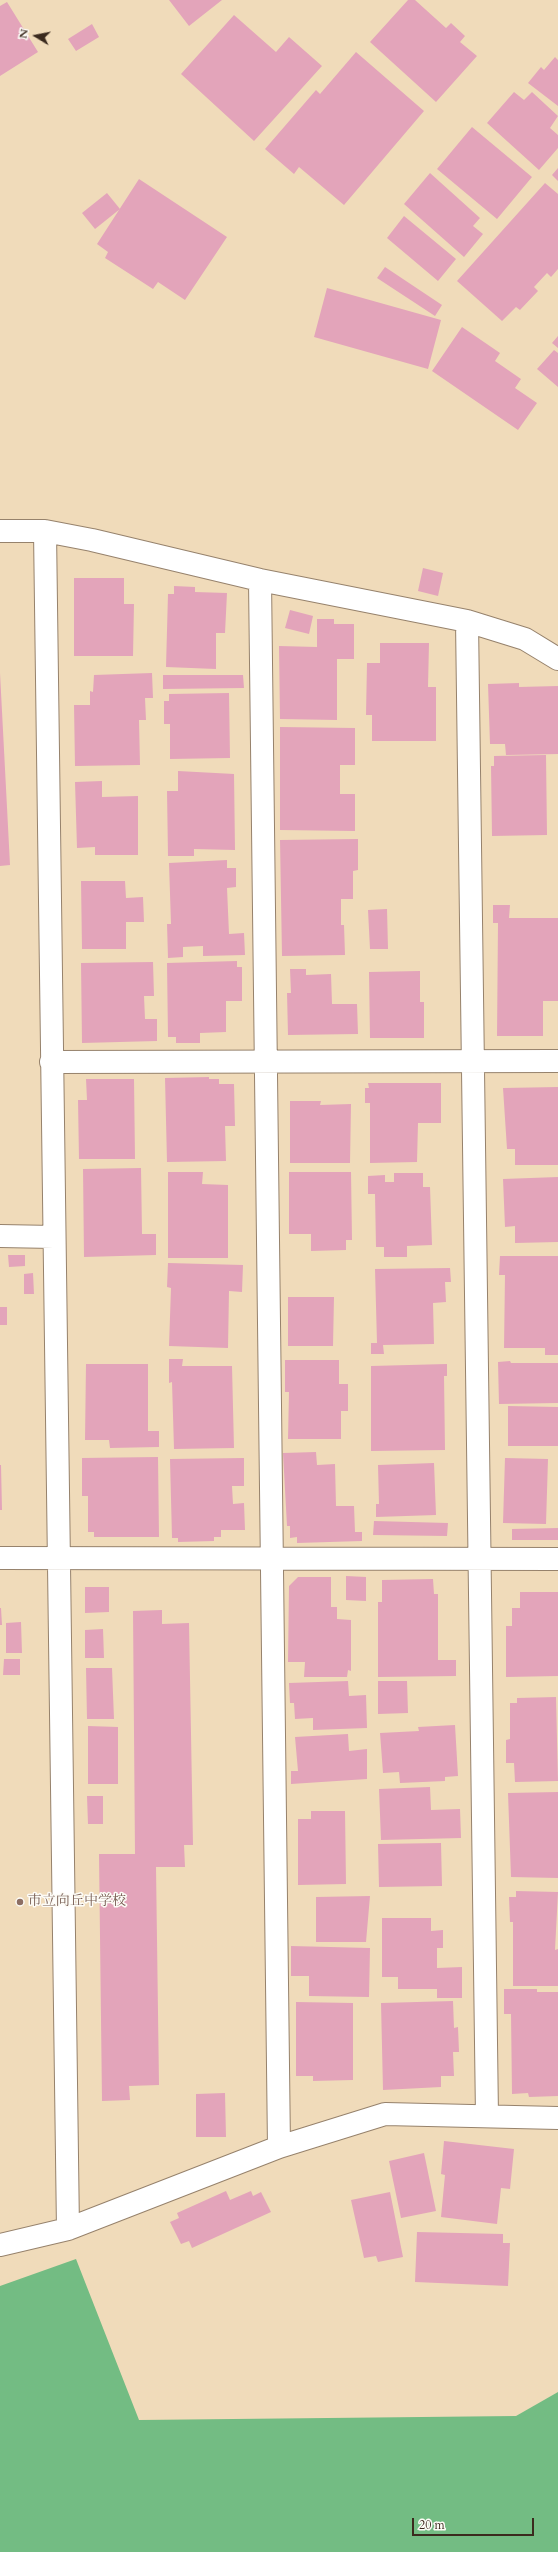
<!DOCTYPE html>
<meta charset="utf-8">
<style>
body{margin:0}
#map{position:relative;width:558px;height:2552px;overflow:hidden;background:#f0dbba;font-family:Cardo,serif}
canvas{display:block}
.north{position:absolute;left:16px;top:16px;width:40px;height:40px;-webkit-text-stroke:3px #fdfcf7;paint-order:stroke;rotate:280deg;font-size:11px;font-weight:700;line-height:16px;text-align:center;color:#3b2a1e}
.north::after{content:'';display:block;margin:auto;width:14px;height:18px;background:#3b2a1e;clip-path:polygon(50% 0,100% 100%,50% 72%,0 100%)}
.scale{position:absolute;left:412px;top:2518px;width:122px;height:18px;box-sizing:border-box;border:2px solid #3b2a1e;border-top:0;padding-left:5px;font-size:12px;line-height:14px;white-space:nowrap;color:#3b2a1e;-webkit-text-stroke:3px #fdfcf7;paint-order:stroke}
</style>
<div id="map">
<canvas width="558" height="2552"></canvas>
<div class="north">N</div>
<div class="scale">20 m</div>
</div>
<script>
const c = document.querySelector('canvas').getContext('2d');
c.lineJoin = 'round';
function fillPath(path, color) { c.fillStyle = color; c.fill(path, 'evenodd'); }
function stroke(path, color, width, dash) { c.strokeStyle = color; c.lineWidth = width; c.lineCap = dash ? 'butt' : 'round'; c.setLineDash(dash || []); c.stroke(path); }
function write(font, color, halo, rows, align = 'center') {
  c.font = font + ' Cardo,"Noto Serif JP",serif'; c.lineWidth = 3; c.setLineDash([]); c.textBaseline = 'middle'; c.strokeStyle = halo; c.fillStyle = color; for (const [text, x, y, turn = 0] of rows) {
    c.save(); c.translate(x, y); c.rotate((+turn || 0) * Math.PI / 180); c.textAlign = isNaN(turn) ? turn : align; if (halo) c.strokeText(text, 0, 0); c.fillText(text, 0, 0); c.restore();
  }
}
const forest = new Path2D(`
 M76,2259L139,2420L516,2416L558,2392V2552H0V2286Z`);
const building = new Path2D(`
 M169,0H222L189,26Z
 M408,0H415L446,28L451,23L465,36L460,42L477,56L436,102L370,42Z
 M7,2L38,52L0,76V6Z
 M234,15L276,52L289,37L322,66L254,141L181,74Z
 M92,24L99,37L76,51L68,39Z
 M356,52L424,111L344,205L299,167L294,174L265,149L316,90L320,94Z
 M555,57L558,60V106L528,83L541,67L544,70Z
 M514,92L524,100L532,92L558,116L550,128L558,135V148L539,170L487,123Z
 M472,127L532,177L497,219L437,169Z
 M558,168V181L552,175Z
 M430,173L480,218L473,226L483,234L464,257L404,204Z
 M139,179L227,237L185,300L158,282L153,289L105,258L108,252L97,244Z
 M545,183L558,194V269L551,277L547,273L534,287L538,291L520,310L516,307L502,321L457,281Z
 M107,193L120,209L95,229L82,213Z
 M404,216L456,259L438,281L387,238Z
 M385,267L442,305L435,316L377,278Z
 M327,288L441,320L428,369L314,337Z
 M462,327L500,353L495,361L521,379L515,388L537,403L518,430L432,371Z
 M558,336V348L552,343Z
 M554,350L558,353V387L537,369Z
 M423,568L443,573L438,596L418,591Z
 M74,578H124V604H134L133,656H74Z
 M174,586L195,587V592L227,593L225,633H216V669L166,667L168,594H174Z
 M290,610L313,616L309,634L285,628Z
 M317,619H334V624H354V659H337V720L280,719L279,646L317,647Z
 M380,643H429L428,687H436V741H372V715H366L367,663H380Z
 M0,673L10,865L0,866Z
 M152,673L153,698H145L146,720H139L140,765L75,766L74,705H90V691L93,692L94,675Z
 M163,675H243L244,688L163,689Z
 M519,683V687L558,686V754L506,755L505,744H490L488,684Z
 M229,693L230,758L170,759V724H164V701H169V694Z
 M280,727L355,728V765H340V794H355V831L280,830Z
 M546,755L547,835L492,836L491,766H494V756Z
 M178,771L234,774L235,850L194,849V856H168L167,791H178Z
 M102,781V797L138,796V855H95V847L77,848L75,782Z
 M358,839V870L353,871V899H341V925H344L345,955L282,956L280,840Z
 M227,860V868H236V887L227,888L229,934L244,933L245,955L203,956V946L183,947V957L168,958L167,924H171L169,863Z
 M81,881H125L126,898L143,897L144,922H126V949H82Z
 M493,905H510L509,918H558V1001H543V1036H497L498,923H493Z
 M387,909L388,949H370L368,910Z
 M237,961V967H242V1001H226V1032L200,1033V1043H176V1037H168L167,963Z
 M153,962L154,996H144L145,1019H157V1041L82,1043L81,963Z
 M290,969H306V975L331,974L332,1004H357L358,1034L288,1035L287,993H291Z
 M420,971V1002H424V1038H370L369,972Z
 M209,1077V1079H219V1084H234L235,1126H225L226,1161L167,1162L165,1078Z
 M86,1079H134L135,1159H79L78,1100H87Z
 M368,1083H441V1123H418L417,1162L370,1163V1103H365V1088H369Z
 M558,1087V1165H515V1149H507L503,1088Z
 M290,1101H321L320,1105L351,1104L350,1163H290Z
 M141,1168L142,1234H156V1255L84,1257L83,1169Z
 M168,1172H203L202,1184L228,1185V1258H168Z
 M289,1172H351L352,1240H346V1250L311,1251V1234H289Z
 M394,1173H423V1187H430L432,1245L407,1246V1257H384V1247H376L375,1194H368V1176L385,1175V1182H394Z
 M558,1177V1242L515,1243V1226L505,1227L503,1179Z
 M8,1255H25V1266L9,1267Z
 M500,1256H558V1355H545V1348H504L505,1275H499Z
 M168,1263L243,1265L242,1292L229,1291L228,1348L169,1346L171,1288L167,1287Z
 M450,1268L451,1282H445L446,1302L433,1303L434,1344L383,1345L384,1354H371V1343H377L375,1269Z
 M33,1273L34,1294H24V1274Z
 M288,1297H334L333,1346H288Z
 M0,1307H7V1325H0Z
 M169,1359H183L182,1366H232L234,1448L174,1449L172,1382L169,1383Z
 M285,1360H339V1384H348V1411H341V1439H288L289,1392H285Z
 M510,1361L511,1363H558V1403L499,1404L498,1362Z
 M86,1364H148V1431H159V1447L110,1448L109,1440H85Z
 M447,1364V1376H444L445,1450L371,1451V1366Z
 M508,1406L558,1407V1446H508Z
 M316,1452L317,1465L335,1464L336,1506H354L355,1532H362V1541L297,1543V1537L290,1538V1526H287L283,1453Z
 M158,1457L159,1537H94V1532H88V1496H82V1458Z
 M244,1458V1486H232L233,1504L244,1503L245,1530H221V1537H214V1541L178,1542V1538H172L170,1459Z
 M505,1458L548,1459L546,1524L503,1523Z
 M434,1463L436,1515L376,1517V1504H379L378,1465Z
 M0,1465H1L2,1510H0Z
 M374,1521L448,1523L447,1536L373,1535Z
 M558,1528V1540H512V1529Z
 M346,1576L366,1577V1601L346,1600Z
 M298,1577H331V1607H337V1619L351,1620V1671L348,1670L347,1677H304L305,1662H288L289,1586Z
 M433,1579L434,1594H438V1660H456V1676L378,1677V1602H382V1580Z
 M85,1587H109V1612L85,1613Z
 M520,1592H558V1676L506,1677V1626H512V1608H520Z
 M0,1608H1L2,1625H0Z
 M162,1610V1624L189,1623L193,1845H184L185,1867H156L159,2085L129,2086L130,2100L102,2101L99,1854H135L133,1611Z
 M21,1622L22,1653H6V1623Z
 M103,1629L104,1658H85V1630Z
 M4,1659H20V1675H3Z
 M86,1668H112L114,1719H87Z
 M348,1681L349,1696L366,1695L367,1728L313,1730V1718L295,1719L294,1703H290L289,1683Z
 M378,1681H407L408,1713L378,1714Z
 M556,1697L558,1781L515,1782L514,1763H506V1740L510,1739V1703H517V1698Z
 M455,1725L458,1776L445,1777V1781L400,1783L399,1772L383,1773L380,1733L419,1731L418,1727Z
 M88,1726L118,1727V1784H88Z
 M348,1734L349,1751L367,1749V1779L291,1784V1771H298L295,1737Z
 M430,1787L431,1810L460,1809L461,1838L381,1840L379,1789Z
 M558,1792V1878L511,1877L508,1793Z
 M87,1796H103V1824H88Z
 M311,1811H345L346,1884L298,1885V1819H311Z
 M441,1843L442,1886L379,1887L378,1844Z
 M516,1891L558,1892L555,1950L558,1949V1986H513V1922H510L509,1897H516Z
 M370,1896L366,1942H316V1897Z
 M382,1918H431V1931L443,1930V1948H437V1968L462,1967V1998H437V1989H398V1977H382Z
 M291,1946L370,1948L369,1997L309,1996V1976H291Z
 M504,1989H537V1992H558V2096L529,2097L528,2093L512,2094L511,2014H504Z
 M453,2001L454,2028L458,2027L459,2052H453L454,2076H441V2087L383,2090L381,2003Z
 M296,2002L353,2003V2080L313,2081V2076H296Z
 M225,2093L226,2137H196V2094Z
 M444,2141L514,2149L510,2189L501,2188L497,2224L441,2217L445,2175L441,2174Z
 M424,2153L436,2211L401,2218L389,2161Z
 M226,2191L230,2200L251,2191L253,2196L261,2192L271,2212L192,2248L189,2241L181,2244L170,2222L179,2218L177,2213Z
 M390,2192L403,2257L378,2262L376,2256L364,2258L351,2200Z
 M417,2232L503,2234V2243H510L508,2286L415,2282Z`);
const minor = new Path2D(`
 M0,531H45L92,540L260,580L467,621L525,639L558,659
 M45,531L68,2229
 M260,580L279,2147
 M467,621L487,2116
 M51,1062L558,1061
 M0,1236L54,1237
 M0,1558L558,1559
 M0,2245L68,2229L279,2147L385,2114L558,2118`);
const markers = [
 [20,1902,4,"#8d6e63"]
];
const educationNames = [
 ["市立向丘中学校",28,1902]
];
fillPath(forest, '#73bc83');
fillPath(building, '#e3a4ba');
stroke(minor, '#96826c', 24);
stroke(minor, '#fff', 22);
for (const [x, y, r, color] of markers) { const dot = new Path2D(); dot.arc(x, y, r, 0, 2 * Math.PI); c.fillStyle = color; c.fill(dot); stroke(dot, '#fdfcf7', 1.5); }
write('14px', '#785e54', '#fdfcf7', educationNames, 'left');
</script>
